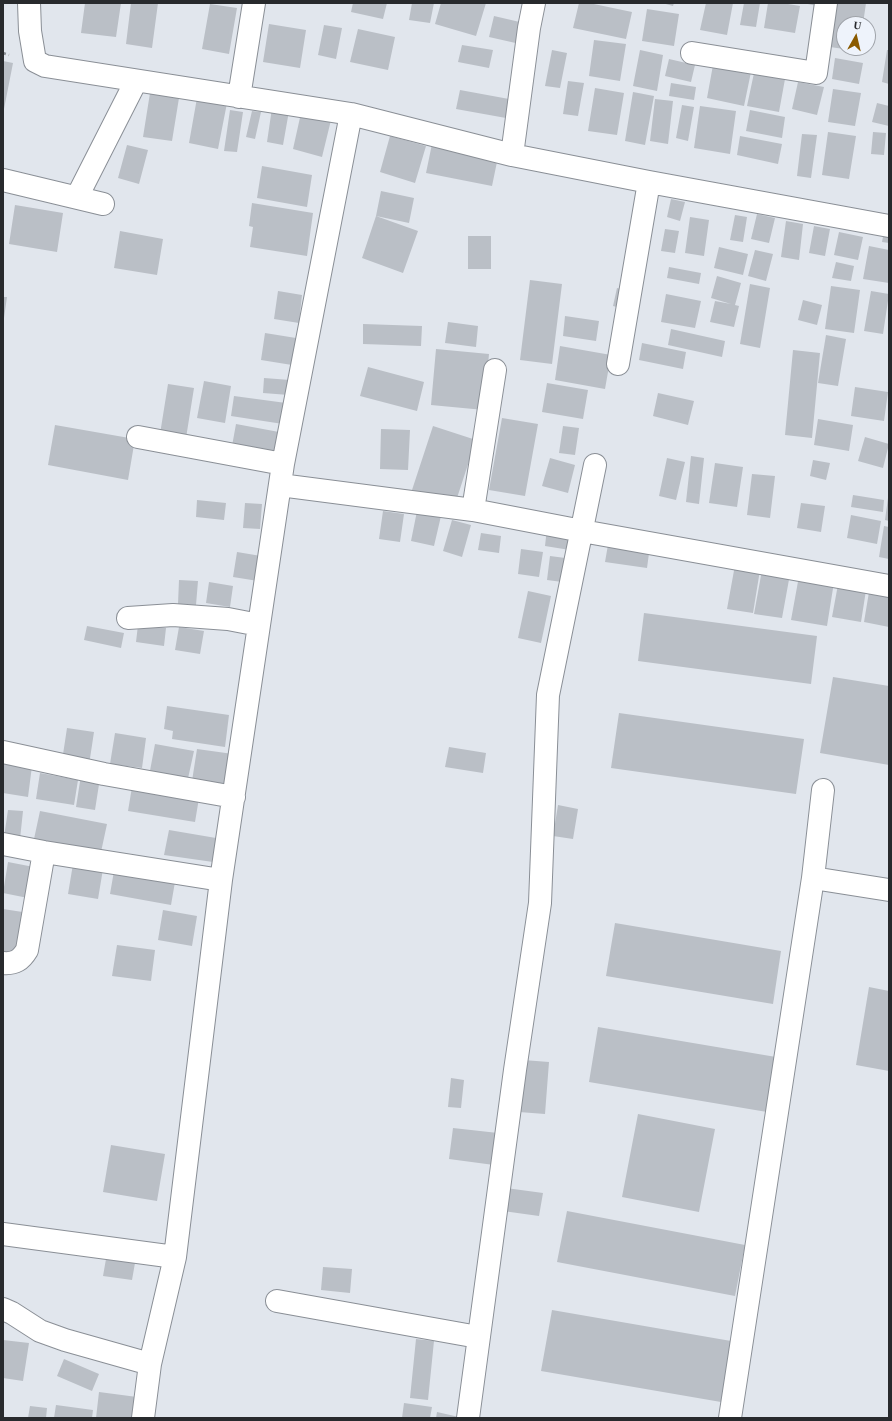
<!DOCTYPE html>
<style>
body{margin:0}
#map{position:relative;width:892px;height:1421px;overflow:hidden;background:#e1e6ed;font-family:"Times New Roman",serif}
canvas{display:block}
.frame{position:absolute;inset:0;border:4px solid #282a2d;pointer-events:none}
.north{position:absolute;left:836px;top:16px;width:40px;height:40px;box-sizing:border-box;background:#eef3fb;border:1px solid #9fa3a9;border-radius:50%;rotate:8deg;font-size:11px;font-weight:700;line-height:16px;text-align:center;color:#282a2d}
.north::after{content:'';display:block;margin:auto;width:14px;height:18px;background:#8a5a00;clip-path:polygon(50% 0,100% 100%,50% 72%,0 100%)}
</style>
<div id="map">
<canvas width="892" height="1421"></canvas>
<div class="frame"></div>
<div class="north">U</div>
</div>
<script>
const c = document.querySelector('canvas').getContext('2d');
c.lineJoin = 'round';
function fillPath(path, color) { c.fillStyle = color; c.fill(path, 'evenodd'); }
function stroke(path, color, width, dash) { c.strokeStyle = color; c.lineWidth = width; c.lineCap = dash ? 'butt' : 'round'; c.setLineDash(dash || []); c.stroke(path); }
const building = new Path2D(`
 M85,3H121L116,37L81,33Z
 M131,3H158L152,48L126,44Z
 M353,3H387L383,19L351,12Z
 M412,3H434L430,23L409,20Z
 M441,3H486L476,36L435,24Z
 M579,3H589L632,12L626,39L573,28Z
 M662,3H674L673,6Z
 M706,3H733L727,35L700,30Z
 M744,3H760L756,27L740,25Z
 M768,3H782L800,6L795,33L764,28Z
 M803,3H823L822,7Z
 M830,3H866L863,24H844V48H859L858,51L823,46Z
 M210,4L237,8L229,54L202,49Z
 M647,9L679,14L674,46L642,41Z
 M494,16L524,23L520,44L489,37Z
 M269,24L306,30L300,68L263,62Z
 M324,25L342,28L336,59L318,55Z
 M358,29L395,37L388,70L350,62Z
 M594,40L626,44L620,81L589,76Z
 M462,45L493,50L489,68L458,62Z
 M552,50L567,53L560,88L545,86Z
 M640,50L663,55L657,91L633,86Z
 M887,50H889V84L882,82Z
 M835,58L863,63L859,84L832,79Z
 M669,59L695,65L691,82L665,76Z
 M3,61L13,63L4,109H3Z
 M713,65L751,72L744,106L707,98Z
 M754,73L785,79L779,112L747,106Z
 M568,81L584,83L578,116L563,114Z
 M798,82L824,87L817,115L792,109Z
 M671,83L696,87L694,100L669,96Z
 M595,88L624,93L617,135L588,131Z
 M833,89L861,93L855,126L828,122Z
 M460,90L509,99L506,118L456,109Z
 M633,92L654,96L645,145L625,141Z
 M150,93L179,98L172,141L143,137Z
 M197,98L227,103L218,149L189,143Z
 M655,99L673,101L668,144L650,141Z
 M877,103L889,106V126L872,122Z
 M682,105L694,107L688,141L676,138Z
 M700,106L736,111L730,154L694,148Z
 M272,108L289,111L283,145L267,142Z
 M230,110L243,112L237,152L224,151Z
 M750,110L785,117L782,138L746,131Z
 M252,111L261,112L255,139L246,137Z
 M301,113L331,120L322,157L293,149Z
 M828,132L856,136L849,179L822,175Z
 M873,132L886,133L884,155L871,154Z
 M802,134L817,135L811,178L797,176Z
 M390,136L426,146L415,183L380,172Z
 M740,136L782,144L778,164L737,155Z
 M432,144L498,157L492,186L426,173Z
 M127,145L148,150L139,184L118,178Z
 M262,166L312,175L307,207L257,198Z
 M381,191L414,198L409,223L376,216Z
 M671,199L685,202L680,221L667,217Z
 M252,203L313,213L307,256L250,247L253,227L249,226Z
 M15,205L63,213L57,252L9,244Z
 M757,214L775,218L769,243L751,239Z
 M735,215L747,217L743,242L730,240Z
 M376,216L418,231L403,273L362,258Z
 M690,217L709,220L704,256L685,253Z
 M786,221L803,224L799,260L781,257Z
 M814,226L830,229L825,256L809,253Z
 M665,229L679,231L675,253L661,251Z
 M120,231L163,239L157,275L114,268Z
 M884,231L889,232V243L882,242Z
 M839,232L863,237L858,260L834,255Z
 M468,236H491V269H468Z
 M869,246L889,250V283L863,279Z
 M719,247L748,254L743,275L714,268Z
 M755,250L773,254L766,281L748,276Z
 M836,262L854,266L851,281L832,278Z
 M669,267L701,273L699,284L667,278Z
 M717,276L741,283L735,305L739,306L734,327L710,322L715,301L731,304L711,298Z
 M530,280L562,284L552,364L520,360Z
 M750,284L770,288L760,348L740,344Z
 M831,286L860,290L854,333L825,329Z
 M617,288L629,291L625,309L613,306Z
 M278,291L302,295L299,323L274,319Z
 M871,291L889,294L883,334L864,331Z
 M666,294L701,301L695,328L661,322Z
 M3,297H7L4,318H3Z
 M803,300L822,305L817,325L798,320Z
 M565,316L599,321L596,341L563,336Z
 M448,322L478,326L476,347L445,343Z
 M363,324L422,326L421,346L363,344Z
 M671,329L725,341L722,357L668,345Z
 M265,333L296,338L292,365L261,360Z
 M826,335L846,339L838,386L818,383Z
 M642,343L686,352L683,369L639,360Z
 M560,346L611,355L605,389L555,380Z
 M436,349L489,354L484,410L431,405Z
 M793,350L820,353L812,438L785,435Z
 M368,367L424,382L417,411L360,396Z
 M264,378L290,380L289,395L263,393Z
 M204,381L231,386L225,423L197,418Z
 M547,383L588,390L583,419L542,412Z
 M168,384L194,388L186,438L160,434Z
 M855,387L888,392L884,421L851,416Z
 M658,393L694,401L688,425L653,416Z
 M234,396L286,403L283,424L231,416Z
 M502,418L538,424L525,496L489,490Z
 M818,419L853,425L849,451L814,445Z
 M236,424L279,432L275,453L232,446Z
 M55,425L135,439L128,480L48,465Z
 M433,426L476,440L455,504L412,490Z
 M563,426L579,428L575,455L559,453Z
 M381,429L410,430L408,470L380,469Z
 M865,437L889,444L883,468L858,461Z
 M691,456L704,458L699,504L686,502Z
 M550,458L575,465L568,493L542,486Z
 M667,458L685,462L676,500L659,496Z
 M813,460L830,463L826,480L810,476Z
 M715,463L743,467L737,507L709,503Z
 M752,474L775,476L770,518L747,515Z
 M853,495L884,500L883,512L851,507Z
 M888,498H889V521L885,520Z
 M197,500L226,503L224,520L196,517Z
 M245,503L262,504L260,529L243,528Z
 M801,503L825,506L821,532L797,528Z
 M383,511L404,514L400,542L379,539Z
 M417,511L441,516L434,546L411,541Z
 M851,515L881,521L877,544L847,538Z
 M452,520L471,525L462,557L443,551Z
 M884,526L889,527V559L879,557Z
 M547,528L578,533L576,551L545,546Z
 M481,533L501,536L499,553L478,550Z
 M609,539L650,546L647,568L605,562Z
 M521,549L543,552L539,577L518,574Z
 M237,552L261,556L258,581L233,577Z
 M550,556L573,559L570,583L547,580Z
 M735,565L760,570L753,613L727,609Z
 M762,570L790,574L782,618L754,614Z
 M799,576L834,582L827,626L791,620Z
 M839,579L867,584L861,622L832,617Z
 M179,580L198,581L196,605L178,604Z
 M209,582L233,586L230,607L206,603Z
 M870,586L889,589V627L864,622Z
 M528,591L551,596L541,643L518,638Z
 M644,613L817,636L811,684L638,661Z
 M138,625L166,628L164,646L136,642Z
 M87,626L124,633L121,648L84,640Z
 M179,627L204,631L200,654L175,650Z
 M833,677L889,686V765L820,753Z
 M167,706L229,715L225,747L172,739L173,731L164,729Z
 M619,713L804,739L796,794L611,768Z
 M67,728L94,732L89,765L62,761Z
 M115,733L146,738L142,768L110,764Z
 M155,744L194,751L187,783L149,776Z
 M449,747L486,753L483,773L445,767Z
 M197,749L233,754L229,786L192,781Z
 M3,762L32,766L28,797L3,793Z
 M40,773L78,780L74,805L36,799Z
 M81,775L100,778L95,810L76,807Z
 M132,787L199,798L195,822L128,811Z
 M558,805L578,809L573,839L553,836Z
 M8,810L23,811L20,839L4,837Z
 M40,811L107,824L101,852L34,839Z
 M169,830L216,838L213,862L164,855Z
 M8,862L39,868L33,899L3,893Z
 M73,864L103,869L98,899L68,894Z
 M114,871L175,882L171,905L110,894Z
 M3,909L29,913L23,955L3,952Z
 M163,910L197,916L192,946L158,940Z
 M615,923L781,951L773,1004L606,976Z
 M117,945L155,950L151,981L112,976Z
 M869,987L889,991V1071L856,1065Z
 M598,1027L776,1057L767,1112L589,1082Z
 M523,1060L549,1062L545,1114L519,1112Z
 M451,1078L464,1080L461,1108L448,1107Z
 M638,1114L715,1129L699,1212L622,1197Z
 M453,1128L498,1133L494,1165L449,1159Z
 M111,1145L165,1154L157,1201L103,1192Z
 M506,1188L543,1193L539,1216L503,1211Z
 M567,1211L745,1245L735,1296L557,1262Z
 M106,1259L135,1263L132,1280L103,1276Z
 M323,1267L352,1269L350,1293L321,1290Z
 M552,1310L731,1341L721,1402L541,1371Z
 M416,1339L434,1341L428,1400L410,1398Z
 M3,1340L29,1343L23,1381L3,1378Z
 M64,1359L99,1374L92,1391L57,1376Z
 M99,1392L137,1397L134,1418H96Z
 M404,1403L432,1407L430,1418H402Z
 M56,1405L93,1410L92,1418H54Z
 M30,1406L47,1408L46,1418H28Z
 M437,1412L459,1417V1418H436Z`);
const path = new Path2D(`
 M3,53L9,55`);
const minor = new Path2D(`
 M29,3L30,31L35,61L45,66L351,114L512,155L649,182L889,226
 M692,53L816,73L826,3
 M239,97L254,3
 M512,155L529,28L534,3
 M3,180L103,204
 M77,197L136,81
 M618,364L649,182
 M138,437L283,464
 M280,485L473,510L582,531L889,586
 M473,510L495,370
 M128,618L173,615L228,619L259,625
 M3,752L104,774L234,797
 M3,844L44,852L221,880
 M813,878L823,790
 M3,963C15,964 21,960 27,950L44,852
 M3,1234L175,1257
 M277,1301L478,1337
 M3,1309L12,1313L40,1331L65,1340L150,1364
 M143,1418L150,1364L175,1257L221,880L283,464L351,114
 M468,1418L515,1070L540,903L548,695L595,465
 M730,1418L813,878L889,890`);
fillPath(building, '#babfc6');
stroke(minor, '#8a8f96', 24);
stroke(path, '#878b90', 2.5, [3, 3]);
stroke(minor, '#fff', 22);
</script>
